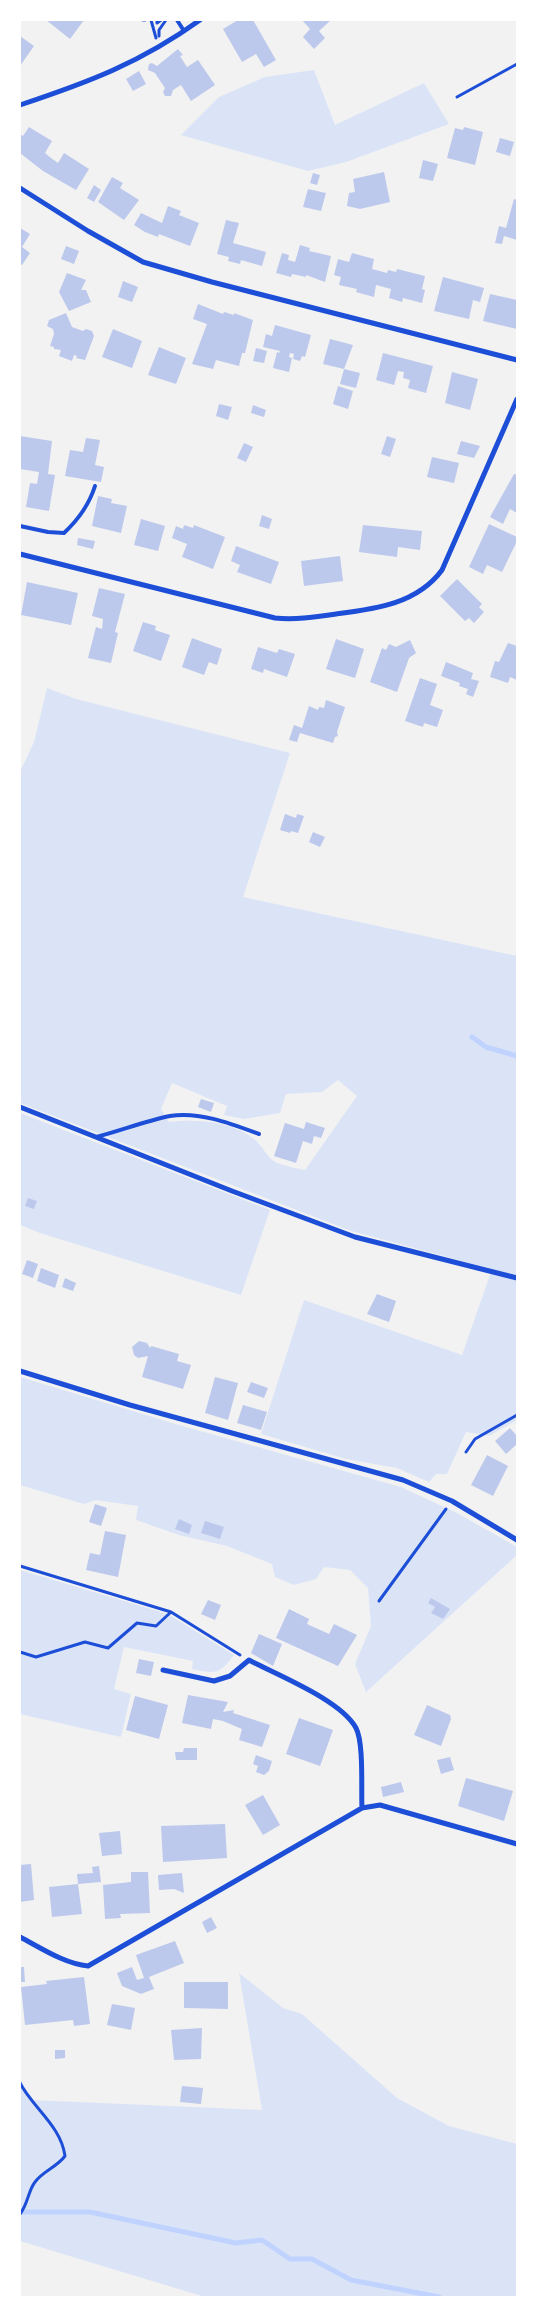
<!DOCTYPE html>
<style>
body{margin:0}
#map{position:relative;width:537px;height:2317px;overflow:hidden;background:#f2f2f2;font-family:Arial,sans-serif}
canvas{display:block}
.frame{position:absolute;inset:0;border:21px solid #fff;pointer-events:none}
</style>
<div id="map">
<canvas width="537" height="2317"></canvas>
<div class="frame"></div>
</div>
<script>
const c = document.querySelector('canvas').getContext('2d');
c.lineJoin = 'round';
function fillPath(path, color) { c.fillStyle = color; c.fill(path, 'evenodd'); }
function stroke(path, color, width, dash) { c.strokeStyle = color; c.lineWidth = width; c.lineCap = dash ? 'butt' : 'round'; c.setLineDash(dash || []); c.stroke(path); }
const green = new Path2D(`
 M314,70L335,125L424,83L449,124L346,162L308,171L181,135L219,97L265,77Z
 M47,688L76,699L290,753L243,897L517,956V1420L489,1436L466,1432L447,1474H436L429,1482L397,1468L346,1459L261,1434L304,1300L462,1355L492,1269L351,1231L20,1103V772L34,742ZM338,1080L357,1096L305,1170C296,1168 284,1166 275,1162C267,1157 262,1145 254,1139C231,1121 196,1119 169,1122L161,1109L172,1083L227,1106L224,1115L244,1119L280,1113L286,1094L322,1092Z
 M20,1113L270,1210L241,1295L40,1233L20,1225Z
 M20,1377L186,1427L401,1487L457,1513L453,1518L457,1513L517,1547V1555L366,1692L355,1664L371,1626L368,1588L350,1570L324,1567L316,1579L294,1585L275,1577L272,1564L227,1546L179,1535L136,1520L138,1506L96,1500L84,1504L20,1485Z
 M20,1570L168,1614L234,1655C219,1675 216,1674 192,1669L193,1661L124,1647L114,1689L131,1694L121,1737L20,1714Z
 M239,1973L283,2008L302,2014L397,2098L449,2126L517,2144V2297H205L20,2241V2078L31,2100L262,2110Z`);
const stream = new Path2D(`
 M472,1037L486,1047L517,1056
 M20,2212H90L236,2243L262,2240L290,2259H312L351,2280L439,2297`);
const building = new Path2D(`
 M46,20H84L70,39Z
 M238,20H253L276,60L264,67L256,54L242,62L223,29Z
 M302,20H331L319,31L325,38L314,49L303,37L310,29Z
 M20,36L34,46L20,66Z
 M178,49L183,55L180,56L187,67L198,60L215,85L191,101L181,85L173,90L171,96H165L163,92L165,88L155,73L148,70L149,64L152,63L157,66Z
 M139,71L146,84L133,91L126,79Z
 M29,127L52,141L45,153L51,158L58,163L64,153L89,169L76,190L43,171L20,153V134L23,136Z
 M464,127L483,132L475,165L447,158L455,128L463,130Z
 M500,138L514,142L510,156L496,152Z
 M423,160L438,164L433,181L419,178Z
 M384,172L390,202L360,209L347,206L349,193L355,192L353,179Z
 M313,173L320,175L317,185L310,183Z
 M112,177L123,183L120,188L139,200L124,220L98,202Z
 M94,185L101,190L94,202L87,198Z
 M308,189L326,193L321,211L303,207Z
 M514,199L517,200V240L504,236L502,244L495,243L499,226L506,228Z
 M168,206L181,211L179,215L199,223L190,246L159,234L158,237L145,232L134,225L141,213L162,223Z
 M226,220L239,223L233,243L266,252L262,266L241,260L240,264L228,261L229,257L217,254Z
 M20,228L30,234L22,247L30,253L22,265L20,264Z
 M300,245L310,248L309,251L331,256L325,282L306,275V277L292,274L291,277L276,273L282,253L289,255L288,260L295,262Z
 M66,246L79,251L74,264L61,259Z
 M352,253L374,259L372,269L387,273L388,270L396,272L397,269L425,276L422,289L425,290L422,303L403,298L402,302L389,298L391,289L376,285L374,297L356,292L357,289L339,285L341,277L334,275L338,259L349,262Z
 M67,273L86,280L81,290H86L91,302L69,311L59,292Z
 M443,277L484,288L480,302L473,300L469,319L434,311Z
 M123,281L138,287L132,302L118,297Z
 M490,294L517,300V329L483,321Z
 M198,304L223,314L224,312L234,315V313L253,320L245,353H242L239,366L216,360L213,369L192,364L207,324L193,319Z
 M66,313L72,327L83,331L86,329L92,331L94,336L85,360L76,358L77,356L74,355L72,361L59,356L61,350L54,349V347L50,346L54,334L53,329L47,326L49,320Z
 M275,325L311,335L305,357L302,356L300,361L293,359L294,354L290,353L289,357L292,358L289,372L273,368L277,352L279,353L280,351L263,347L266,334L272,336Z
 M113,329L142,341L132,368L102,357Z
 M330,339L353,345L344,369L323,364Z
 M159,347L186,358L176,384L148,375Z
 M256,348L267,351L264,363L253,361Z
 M383,353L433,366L426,393L408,388L410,380L403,378L404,372L398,371L394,385L376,380Z
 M344,369L360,373L356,388L340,384Z
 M452,372L478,379L470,410L445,403Z
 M338,386L353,391L348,409L333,404Z
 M219,404L232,407L228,420L216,416Z
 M253,405L266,410L264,417L251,413Z
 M20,436L52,441L48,474L55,475L49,511L26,507L30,483L37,484L39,472L20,469Z
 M387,436L396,439L390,457L381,454Z
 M86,438L100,440L95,465L104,467L101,482L65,476L70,450L83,452Z
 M461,441L480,446L474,458L457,454Z
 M244,443L253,447L246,462L237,458Z
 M432,457L459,463L454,483L427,477Z
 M514,474L517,475V513L510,509L503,524L490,517Z
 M98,496L112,499L111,503L127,506L121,533L92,526Z
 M262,515L272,519L269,529L259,526Z
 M141,519L165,526L158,551L134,545Z
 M489,524L517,537V541L502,572L487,565L483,574L469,567Z
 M184,525L193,528L194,525L225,537L213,569L182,557L187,544L172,538L176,526L183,529Z
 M363,525L422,531L420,550L398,547L397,557L359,552Z
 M78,538L95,541L93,549L77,545Z
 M236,546L279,562L271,584L237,572L240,565L231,561Z
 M340,556L343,581L304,586L301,561Z
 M457,579L482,604L479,607L484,612L474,623L469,618L465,621L440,596Z
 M27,582L78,593L71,625L21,615Z
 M99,588L125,594L115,632L118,633L111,663L88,658L96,627L102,629L103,619L92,616Z
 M143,622L156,626L155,630L170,635L161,661L133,651Z
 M192,638L222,649L217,665L209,662L204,675L182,667Z
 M336,639L364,649L355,678L326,669Z
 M410,640L416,653L409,658L397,692L370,682L382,648L386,650L389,644L396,647Z
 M508,643L517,646V680L510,677L508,683L490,677L495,661L499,662Z
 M258,647L277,653L279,649L295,654L287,677L264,669L263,673L251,669Z
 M446,662L473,673L471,679L479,681L473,697L466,694L468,689L459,686L460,683L441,676Z
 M420,678L437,684L430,705L443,710L437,727L424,723L423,727L405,721Z
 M326,700L345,707L337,732L338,736L335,737L333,743L300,733L297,742L289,740L294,725L302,728L309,706L318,710L319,707L324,708Z
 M285,814L296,818L297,814L304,816L298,833L291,831L290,833L280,830Z
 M313,832L325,837L320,847L309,842Z
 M201,1099L214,1103L211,1112L198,1107Z
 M306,1122L325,1128L321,1138L314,1136L312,1144L303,1141L296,1163L274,1156L285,1123L304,1129Z
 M28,1198L37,1201L34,1209L25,1206Z
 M27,1260L38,1264L33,1278L22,1274Z
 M41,1268L59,1275L55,1288L37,1281Z
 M65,1278L76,1283L73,1291L62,1287Z
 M377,1294L396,1301L389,1322L367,1314Z
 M139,1341L147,1343L150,1348L151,1346L179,1354L177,1361L191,1365L183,1389L142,1377L148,1356L138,1358L134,1355L132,1347Z
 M215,1377L238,1383L228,1420L205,1413Z
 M251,1382L268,1388L264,1398L247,1392Z
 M243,1405L267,1412L261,1430L237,1423Z
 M510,1428L517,1436V1444L506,1454L495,1441Z
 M487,1455L508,1466L493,1496L471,1485Z
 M95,1504L107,1508L101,1526L89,1522Z
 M179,1519L192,1525L189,1534L175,1529Z
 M205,1521L224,1527L220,1539L201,1533Z
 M105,1531L126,1535L118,1577L86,1570L90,1553L100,1555Z
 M431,1598L450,1609L443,1619L431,1613L435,1607L428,1603Z
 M208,1600L221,1605L215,1620L201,1614Z
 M289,1609L309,1619L307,1624L329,1634L334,1624L357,1635L338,1666L276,1638Z
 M259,1634L282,1644L273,1666L251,1653Z
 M139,1659L154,1662L151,1676L136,1673Z
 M188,1695L228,1702L223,1712L234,1710L233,1713L270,1725L262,1747L239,1740L242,1729L223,1721L213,1719L211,1729L182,1723Z
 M135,1696L168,1705L159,1739L126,1730Z
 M427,1705L450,1715L451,1719L441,1746L414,1735Z
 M299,1718L333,1730L320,1766L286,1754Z
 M184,1748H197V1760H176L175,1752H183Z
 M256,1755L272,1761L269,1771L264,1775L256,1772L258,1766L253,1764Z
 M450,1757L454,1770L441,1774L437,1760Z
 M466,1778L513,1791L504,1821L458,1806Z
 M401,1782L404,1792L383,1797L381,1787Z
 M263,1795L280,1825L263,1835L245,1805Z
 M225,1824L227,1858L163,1862L161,1826Z
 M120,1831L122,1854L102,1856L99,1833Z
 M31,1864L34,1900L20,1902V1865Z
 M99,1866L101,1882L78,1884L77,1874L93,1873L92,1867Z
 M131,1872H148L150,1913L120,1914L121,1918L105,1919L103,1885L131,1882Z
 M182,1873L184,1893L174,1889L159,1890L158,1875Z
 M78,1884L82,1914L52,1917L49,1887Z
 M211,1917L217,1928L207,1933L202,1922Z
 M175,1941L184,1963L149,1977L154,1989L141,1994L122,1986L117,1973L132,1967L137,1980L144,1978L136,1955Z
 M20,1967H24L25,1982H20Z
 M84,1977L90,2024L74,2026L73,2020L25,2025L21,1987L47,1984L46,1981Z
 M184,1982H228V2009L184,2008Z
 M112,2004L135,2008L131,2030L107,2025Z
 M202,2028L201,2059L174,2060L171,2030Z
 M55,2050H65V2058L55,2059Z
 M182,2086L203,2088L201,2104L180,2102Z`);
const path = new Path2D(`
 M143,20H145
 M151,20L156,38
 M157,20V23L161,20
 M159,36V30L166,20
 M457,97L517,64
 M466,1452L475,1439L517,1415
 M20,1566L171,1612L240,1655
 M379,1601L446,1509
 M20,1652L36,1657L85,1642L108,1648L137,1623L156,1626L171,1612
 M20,2083C33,2108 61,2126 65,2156C57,2167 43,2171 35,2182C28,2191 28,2204 20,2214`);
const service = new Path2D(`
 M177,20L184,31
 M20,526L48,532L64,533C79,519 89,505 95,486
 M96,1137C120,1131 145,1121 170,1116C199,1111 232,1124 259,1134`);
const minor = new Path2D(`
 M20,105C89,82 140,63 200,20
 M20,188L88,231L143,262L212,282L517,360
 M20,554L275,618C296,620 315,617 336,614C375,609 417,604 442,570L517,399
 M20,1107L232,1191L355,1237L517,1278
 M20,1371L130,1405L403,1480L452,1501L517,1540
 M163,1670L214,1681L230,1676L249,1660C277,1675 341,1700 356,1728C364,1743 361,1790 362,1808
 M20,1937C41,1948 65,1964 88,1966L362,1808L380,1805L517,1844`);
fillPath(green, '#dbe4f7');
stroke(stream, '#bfd3fe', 5);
fillPath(building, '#bdc9ec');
stroke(path, '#1d4ed8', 3);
stroke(service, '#1d4ed8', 4);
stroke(minor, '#1d4ed8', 5);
</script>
